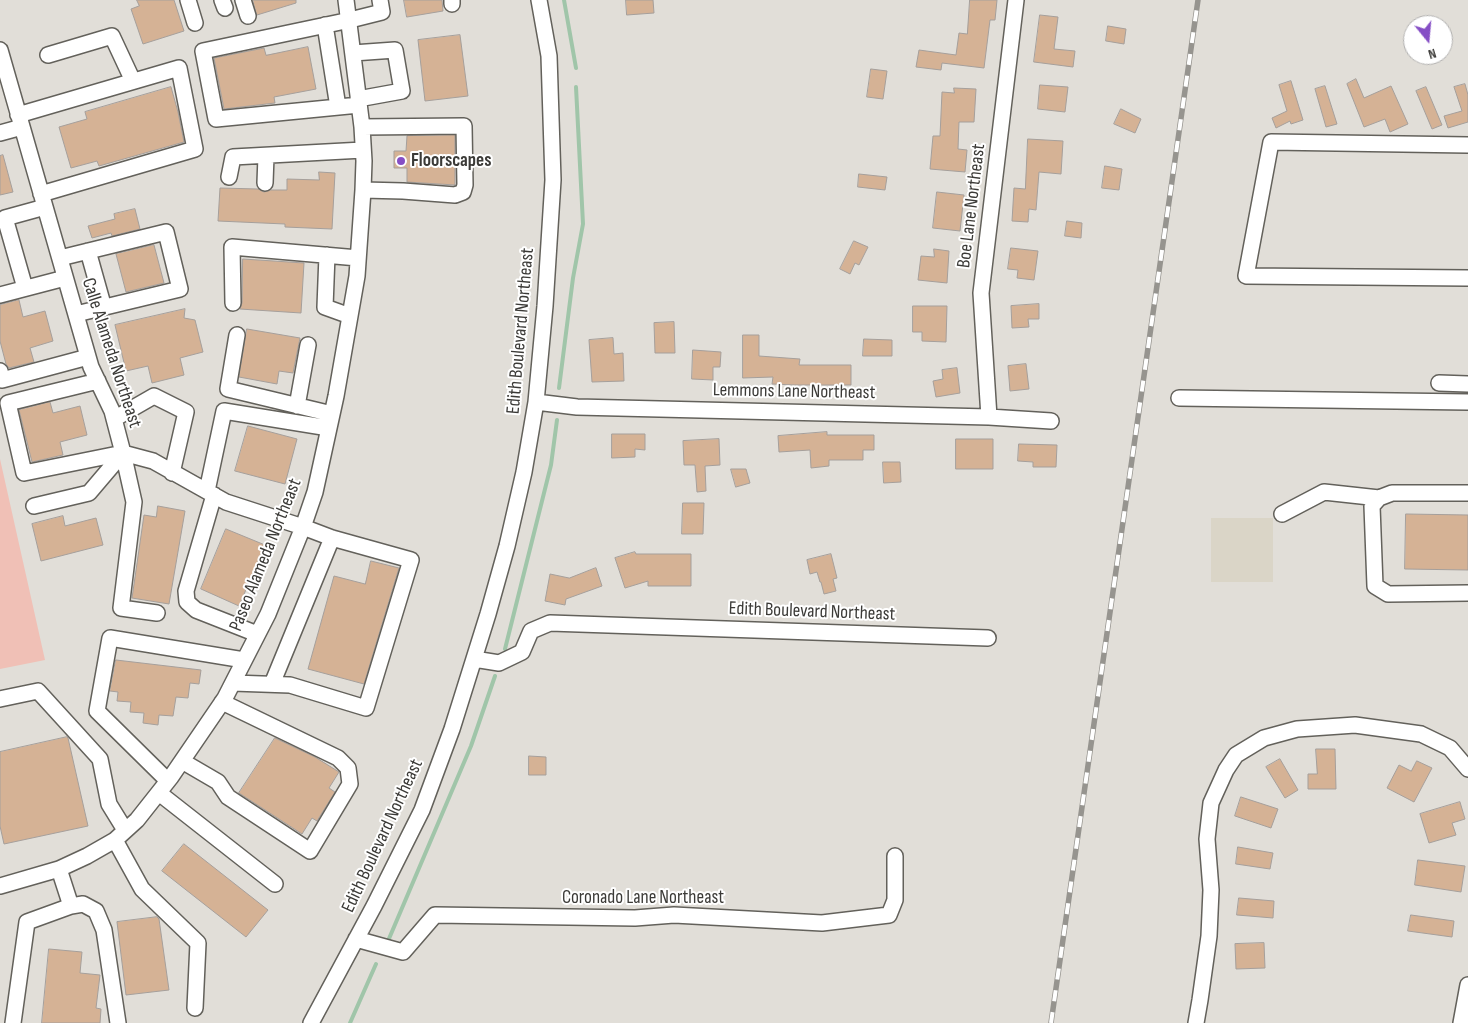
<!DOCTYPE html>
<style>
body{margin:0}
#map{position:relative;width:1468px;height:1023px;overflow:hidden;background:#e1ded8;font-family:"Sofia Sans Condensed",sans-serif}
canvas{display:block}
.north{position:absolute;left:1403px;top:15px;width:50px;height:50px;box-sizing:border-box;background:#fff;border:1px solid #b1b0af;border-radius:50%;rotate:163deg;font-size:14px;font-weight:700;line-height:20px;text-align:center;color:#3b3a37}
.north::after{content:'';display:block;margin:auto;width:18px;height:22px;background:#854ec5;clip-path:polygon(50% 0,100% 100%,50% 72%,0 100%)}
</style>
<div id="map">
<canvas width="1468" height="1023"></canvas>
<div class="north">N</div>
</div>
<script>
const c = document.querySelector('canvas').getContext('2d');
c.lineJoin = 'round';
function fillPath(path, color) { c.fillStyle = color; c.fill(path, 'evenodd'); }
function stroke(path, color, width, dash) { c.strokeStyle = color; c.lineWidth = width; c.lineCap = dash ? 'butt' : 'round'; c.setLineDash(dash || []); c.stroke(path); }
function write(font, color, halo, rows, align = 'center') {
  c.font = font + ' "Sofia Sans Condensed",sans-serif'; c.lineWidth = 4; c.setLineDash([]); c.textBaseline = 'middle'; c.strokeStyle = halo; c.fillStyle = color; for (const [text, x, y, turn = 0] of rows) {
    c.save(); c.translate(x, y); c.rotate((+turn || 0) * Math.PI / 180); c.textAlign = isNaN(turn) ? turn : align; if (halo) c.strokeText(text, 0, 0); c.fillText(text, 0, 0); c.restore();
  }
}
const built = new Path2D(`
 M1273,518V582H1211V518Z`);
const green = new Path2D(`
 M0,459L45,660L0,669Z`);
const stream = new Path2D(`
 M564,0L576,68
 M559,388L573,278L583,224L576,87
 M505,649L551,465L557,420
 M388,941L471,746L495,676
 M350,1023L376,964`);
const building = new Path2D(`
 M137,0H174L184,31L143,44L131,9L139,6Z
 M253,0H296V3L257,15Z
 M404,0H442L443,11L407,17Z
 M626,0H653L654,13L627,15Z
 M970,0H997L995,20H990L984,68L942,63L941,70L916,67L919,50L956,55L959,33L967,34Z
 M1040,15L1058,17L1054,49L1075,51L1073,67L1034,62Z
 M1108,26L1126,29L1124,44L1106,41Z
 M460,35L468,96L425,101L418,40Z
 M308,47L316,89L274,97L275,103L224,109L214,58L264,48L266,55Z
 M871,69L887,71L883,99L867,97Z
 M1356,79L1364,98L1391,86L1408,124L1390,132L1385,119L1364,127L1347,84Z
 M1291,81L1303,120L1291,124L1290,121L1276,128L1272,118L1287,111L1279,85Z
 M1465,84L1468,95V122L1448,128L1444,116L1462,111L1454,87Z
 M1040,85L1068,87L1065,112L1038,109Z
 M1325,86L1337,124L1326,127L1315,89Z
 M171,87L178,112L184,142L99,166L97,161L71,168L59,127L87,119L85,112Z
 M1426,87L1442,125L1432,129L1416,91Z
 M954,88L976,89L974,122H959L958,149L967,150L965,172L930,169L933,136H940L942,92L954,93Z
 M1121,109L1141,119L1135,133L1114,124Z
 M455,135V185L407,182V168H394V151H406L407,136Z
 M1028,139L1063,141L1061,174L1039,172L1036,210L1029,209L1028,222L1012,221L1014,188L1025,189Z
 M3,155L13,192L0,195V156Z
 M1105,166L1122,169L1119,190L1102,188Z
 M319,172L335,173L332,229L285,227V224L218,221L220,188L258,189L264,192L271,190H287V179L319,180Z
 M859,174L887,177L885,190L858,187Z
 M937,192L964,195L960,231L933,228Z
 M135,209L140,229L112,236L111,233L92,238L88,226L115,219L114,214Z
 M1067,221L1082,223L1081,238L1065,236Z
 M854,241L868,247L859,265L855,263L850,274L840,269Z
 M154,245L164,283L126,292L116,254Z
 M1011,248L1038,251L1034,280L1017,278L1018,270L1008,269Z
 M934,249L949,251L947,283L918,280L921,256L934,257Z
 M243,259L304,263L301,313L240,309L242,303Z
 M19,300L23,317L45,311L53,341L30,348L34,362L9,368L6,364L0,341V305Z
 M1039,304V319H1028L1029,327L1012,328L1011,306Z
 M913,306H947L946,342L922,341V332H913Z
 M185,309L184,318L195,320L203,352L180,358L184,375L152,383L148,366L126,371L115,325Z
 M674,322L675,353H655L654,323Z
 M247,329L300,338L293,373L279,371L277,384L239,377Z
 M743,335H759V356L800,359L799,365H851V385H795L772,384L773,377L743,378Z
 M613,338L614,354L623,353L624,381L592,382L589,340Z
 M864,339L892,340V356H863Z
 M693,350L721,352L720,367H713V380L692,379Z
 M1026,364L1029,389L1010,391L1008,366Z
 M957,368L960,393L936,397L933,381L943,379L942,370Z
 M50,402L53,413L80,406L87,435L60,442L63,455L32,462L19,410Z
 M248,426L297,439L285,484L235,471Z
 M827,432V435H874V450H863V460H829V466L811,468L810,450L779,452L778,436Z
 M612,434H645V450L635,449V457L612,458Z
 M719,439L720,465L705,466L706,491L697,492L695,465H684L683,441Z
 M956,439H993V469H956Z
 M1019,444L1057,445L1056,467H1033V462L1018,461Z
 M883,462H900L901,482L884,483Z
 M731,469H746L750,483L736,487Z
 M683,503H704L703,534H682Z
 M158,506L185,511L169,604L132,598L144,515L156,517Z
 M1406,514L1468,515V570L1405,569Z
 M63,516L65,526L96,518L103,545L41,561L32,524Z
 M226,529L265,545L239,606L201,589Z
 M635,552L636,554H691V586H648V581L625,588L615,558Z
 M831,554L837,578L833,579L836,591L824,594L821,582H820L817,572L810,574L807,560Z
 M371,561L399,568L364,684L308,669L334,576L365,584Z
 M596,568L602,586L566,599L565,605L545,601L550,574L569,578Z
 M116,660L201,670L199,684L190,683L188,698L176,697L173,716L159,715L158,725L143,723L144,713L130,712L131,702L117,701L118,692L110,691Z
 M67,737L68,738L88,826L4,844L0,826V752Z
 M275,738L315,757L339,772L329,788L335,792L317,821L312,818L302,834L239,793Z
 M1316,749H1335L1336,789H1308V774H1317Z
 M529,756L546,757V775H529Z
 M1280,759L1298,790L1285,798L1266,767Z
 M1417,761L1432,768L1414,802L1387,788L1399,765L1411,771Z
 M1241,797L1278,809L1271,828L1235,816Z
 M1460,802L1465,819L1452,823L1456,835L1429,843L1420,814Z
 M184,844L268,910L246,937L162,871Z
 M1238,847L1273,853L1270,869L1236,864Z
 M1418,860L1465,866L1461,892L1415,885Z
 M1239,898L1274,901L1273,918L1237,915Z
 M1411,915L1454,921L1452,937L1408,931Z
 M157,917L159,919L169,990L126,995L117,922Z
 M1264,943L1265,968L1236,969L1235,944Z
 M49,949L82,952L80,973L100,975L96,1008L101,1009L100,1023H42Z`);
const minor = new Path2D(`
 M188,0L195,23
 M222,0L225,8
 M243,0L248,16
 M452,0V4
 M325,25L338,107
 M0,50L91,367L112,411L123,453L153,461L226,502L303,527L332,538L411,560L366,708L290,685L233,683
 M353,53L395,50L402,91L358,99
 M48,55L112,36L133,81
 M359,105L216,119L203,51L350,20L382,12L380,0
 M18,115L179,68L195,149L41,194
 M362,127L464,126L465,185L463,192L455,195L403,191L363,190
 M0,133L22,127
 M1468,145L1271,142L1246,276L1468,278
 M229,177L233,157L363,150
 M265,183L266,156
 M88,251L104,308
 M327,255L325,307L350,316
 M60,258L166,232L180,289L76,314
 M25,288L5,218L45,207
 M0,295L65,278
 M233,303L232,247L358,258
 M237,335L228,389L332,414
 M0,371L2,380L88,357
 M98,381L8,403L24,473L123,453
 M1439,383L1468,384
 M1179,398L1468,402
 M536,402L577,407L989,417L1051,421
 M297,406L308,345
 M989,417L981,293L1016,0
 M114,419L154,396L186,412L172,473
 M123,453L134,502L121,608L157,613
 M207,491L224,411L329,428
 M1468,493H1392L1379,498L1372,506L1375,586L1388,594L1468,593
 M214,495L186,591L187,602L196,610L257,634
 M34,506L89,493L123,453
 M1282,514L1324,492L1379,498
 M474,659L499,663L522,652L531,631L550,623L988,638
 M272,684L332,538
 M0,699L38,691L100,759L109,804L125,830
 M182,761L218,782L228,797L310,851L350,784L348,768L338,758L222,702
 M168,781L97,711L110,638L244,660
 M159,793L275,884
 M115,840L142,889L198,943L195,1008
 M59,869L71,906
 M0,886L59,869L87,856L115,840L137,820L171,777L225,698L268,614L303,527L315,492L336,396L357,276L363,190L364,161L362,127L346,0
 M356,939L403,952L435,915L635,918L674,915L822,923L889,915L895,900V856
 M13,1023L27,922L71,906L83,904L96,911L104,930L118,1023
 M311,1023L374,906L422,810L452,729L488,614L507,546L524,472L536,402L545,306L553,180L549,56L539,0
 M1196,1023L1200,1000L1209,936L1211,890L1207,839L1211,803L1226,770L1236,755L1264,738L1297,729L1355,725L1421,734L1450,748L1468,769
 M1461,1023L1468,985`);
const rail = new Path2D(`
 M1051,1023L1198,0`);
const markers = [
 [401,161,5,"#854ec5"]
];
const poiNames = [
 ["Floorscapes",411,161]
];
const streetNames = [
 ["Boe Lane Northeast",972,206,-83],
 ["Edith Boulevard Northeast",521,331,-85],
 ["Calle Alameda Northeast",111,353,72],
 ["Lemmons Lane Northeast",794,392,1],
 ["Paseo Alameda Northeast",266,555,-68],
 ["Edith Boulevard Northeast",812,612,2],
 ["Edith Boulevard Northeast",383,836,-65],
 ["Coronado Lane Northeast",643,898]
];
fillPath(built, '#dad5c7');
fillPath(green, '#f0c0b6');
stroke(stream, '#a0c5a9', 4);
fillPath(building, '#d5b295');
stroke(building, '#a59f9b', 1);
stroke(minor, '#63615b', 18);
stroke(minor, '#fff', 15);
stroke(rail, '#96948f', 5.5);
stroke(rail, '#fff', 4, [11]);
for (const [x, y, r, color] of markers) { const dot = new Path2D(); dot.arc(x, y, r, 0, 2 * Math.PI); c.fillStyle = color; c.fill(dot); stroke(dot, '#fff', 2); }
write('bold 19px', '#3b3a37', '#fff', poiNames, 'left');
write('19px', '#3b3a37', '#fff', streetNames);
</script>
